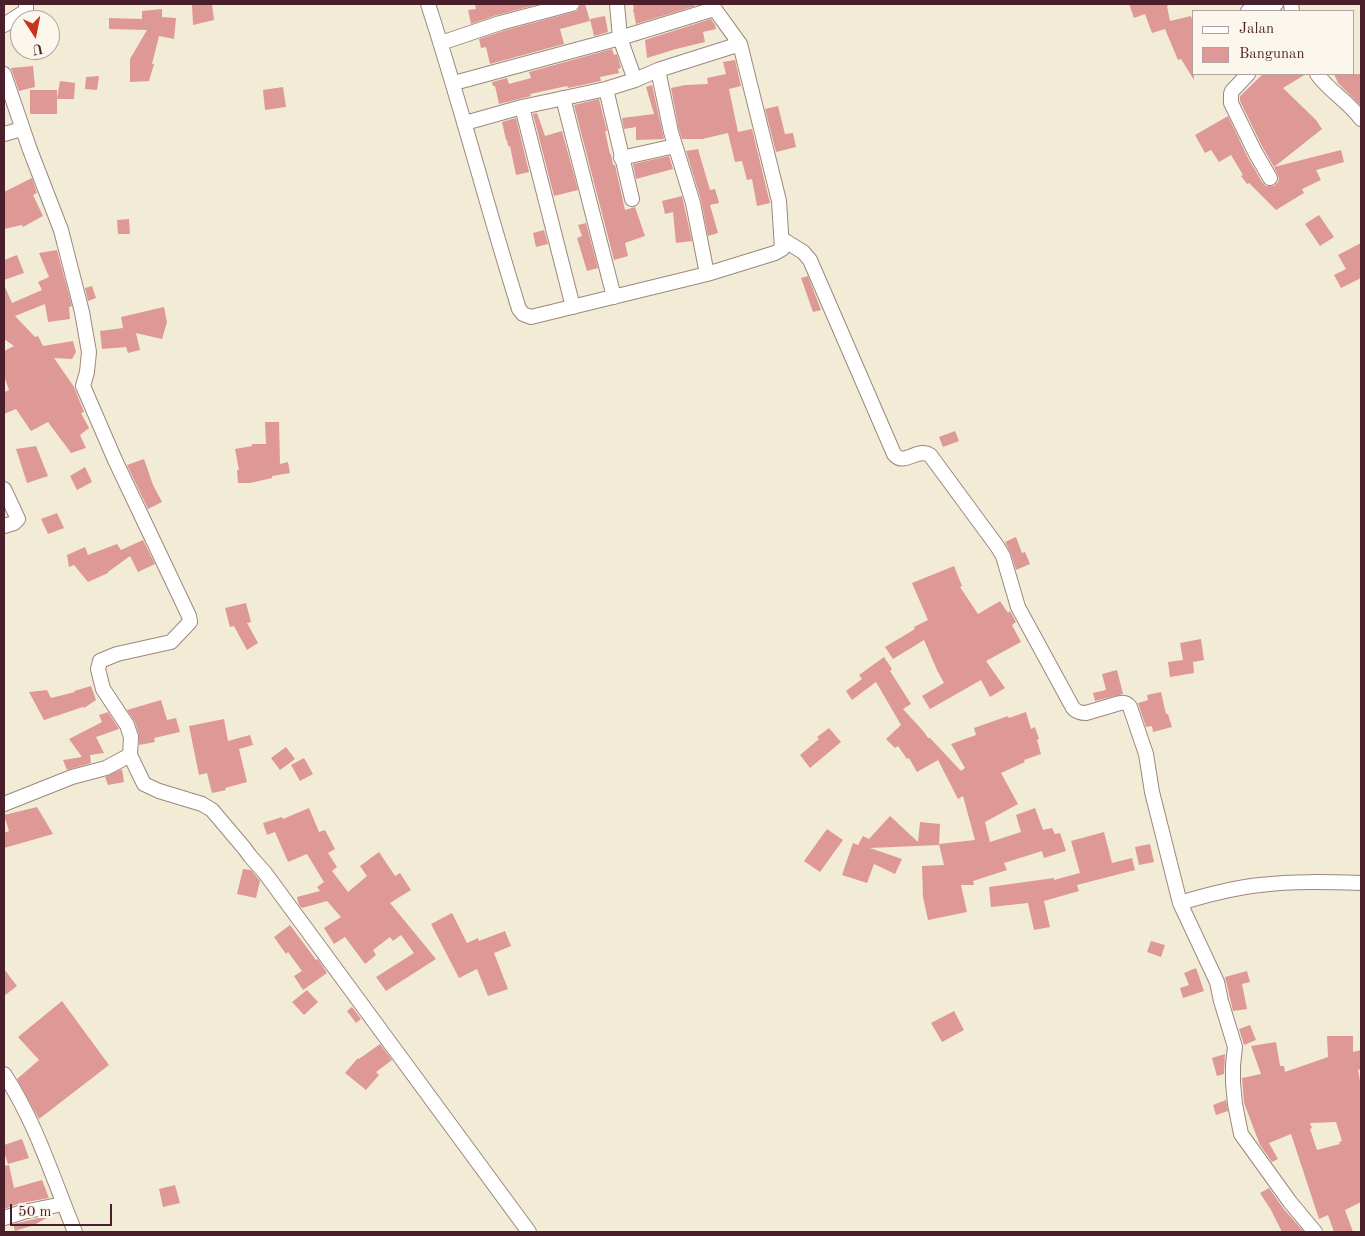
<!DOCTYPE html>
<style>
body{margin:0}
#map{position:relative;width:1365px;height:1236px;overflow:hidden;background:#f2ecd6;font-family:"Old Standard TT",serif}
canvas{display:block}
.frame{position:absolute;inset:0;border:5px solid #4a1f2b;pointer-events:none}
.legend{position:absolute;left:1192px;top:10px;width:162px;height:65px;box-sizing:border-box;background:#fbf7ec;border:1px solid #b4a19f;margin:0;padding:6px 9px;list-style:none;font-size:15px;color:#4a1f2b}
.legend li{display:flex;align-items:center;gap:10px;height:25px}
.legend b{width:25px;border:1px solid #b4a19f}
.north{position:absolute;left:10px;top:10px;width:50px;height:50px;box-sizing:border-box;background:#fbf7ec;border:1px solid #b4a19f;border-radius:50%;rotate:169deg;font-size:14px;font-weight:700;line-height:20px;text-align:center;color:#4a1f2b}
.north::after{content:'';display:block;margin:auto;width:18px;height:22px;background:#c8321e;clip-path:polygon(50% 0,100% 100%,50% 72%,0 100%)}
.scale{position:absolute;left:10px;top:1204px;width:102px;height:22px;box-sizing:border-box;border:2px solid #4a1f2b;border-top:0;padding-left:6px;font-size:15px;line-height:18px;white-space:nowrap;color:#4a1f2b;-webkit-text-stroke:4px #fbf7ec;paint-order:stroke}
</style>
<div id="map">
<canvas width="1365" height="1236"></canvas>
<div class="frame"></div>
<ul class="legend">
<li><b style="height:6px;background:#fff"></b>Jalan</li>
<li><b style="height:14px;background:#de9895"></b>Bangunan</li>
</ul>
<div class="north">U</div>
<div class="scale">50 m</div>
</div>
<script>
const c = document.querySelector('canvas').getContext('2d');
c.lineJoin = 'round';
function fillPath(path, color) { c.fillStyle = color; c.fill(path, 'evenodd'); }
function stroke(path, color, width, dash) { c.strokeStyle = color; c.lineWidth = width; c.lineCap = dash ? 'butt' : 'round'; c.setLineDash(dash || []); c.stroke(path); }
const building = new Path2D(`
 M192,4H212L214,20L193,25Z
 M475,4H539L497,15L471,24L468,10L476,9Z
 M581,4H585L590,21L560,29L564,44L490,64L486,47L481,48L479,39L503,31L574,12L578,10Z
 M633,4H694L695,6L636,24L633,9H634Z
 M1129,4H1169V5L1167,6L1170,21L1191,16L1194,27V80L1181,59L1178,60L1165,29L1152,33L1145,14L1134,18Z
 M162,9V17L176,18L174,39L159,36L152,64H154L149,81L130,82V59L147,30L109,29V18L142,19V11Z
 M605,16L608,32L594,36L590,19Z
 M711,19L715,25L716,29L703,32L705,42L676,49L647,58L645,40Z
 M612,49L614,55L617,54L621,68L618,69L619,73L600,77L601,81L568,88L567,86L530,94L531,96L499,104L495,86H493L492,82L507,78L509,84L531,78L529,72Z
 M735,60L741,86L729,89L738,132L752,129L770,203L757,206L752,179L747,180L742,161L735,162L728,133L702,139H682L679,130L671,88L685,85L708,84L707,78L726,74L723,62Z
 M33,66L35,87L19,91L11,68Z
 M1263,74H1306L1283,88L1316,120L1322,129L1274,167L1263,148L1240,101V96Z
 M1334,74H1361V106L1338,83Z
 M99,76L97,90L85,89L86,77Z
 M60,81L75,83L74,99H57Z
 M652,85L664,139L636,140V127L624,129L622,118L654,114L646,87Z
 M283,87L286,107L265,110L263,90Z
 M30,90H57V114H30Z
 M599,99L607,131H605L610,154H611L613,165H615L625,210L635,207L645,236L625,243L628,256L614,260L574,105Z
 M778,106L785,134L793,133L796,147L776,152L765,109Z
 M537,113L545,136L562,131L578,190L554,196L533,114Z
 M1228,116L1247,156L1262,182L1266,186H1274L1278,182L1279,178L1274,167L1341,150L1344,162L1316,170L1321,180L1302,189L1304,193L1276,210L1249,183L1247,184L1241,176L1243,175L1231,155L1219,162L1211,150L1205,153L1195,135Z
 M516,118L529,172L516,175L510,146H508L507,140H506L502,122Z
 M698,149L710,190L715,189L719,203L710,205L718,233L708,236L701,200L686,151Z
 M669,156L673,169L636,179L633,164Z
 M32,178L37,193L33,195L43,216L23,227L22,225L4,229V192Z
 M682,196L692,241L676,243L673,212L665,214L662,201Z
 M1319,215L1334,237L1320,246L1305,224Z
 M129,219L130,234H118L117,220Z
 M586,223L598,268L587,271L577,238L582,236L578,225Z
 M544,230L548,244L536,247L533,233Z
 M1361,243V278L1341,288L1334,275L1346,269L1338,255Z
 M57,250L72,306L69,307L70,319L48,322L45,304L15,316L35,337L38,336L43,346L73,341L76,352L72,359L54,358L74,387L84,412L81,413L89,428L80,435L86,448L71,453L48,422L31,431L16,409L4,414V392L9,390L4,376V351L14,346L4,339V285L12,303L42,290L38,282L49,277L39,253Z
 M17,255L24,273L4,280V260Z
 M808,276L821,310L813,312L801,278Z
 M92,286L96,298L88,301L85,288Z
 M164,307L167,322L162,339L136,333L140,350L128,353L126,347L102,349L100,331L123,328L121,317Z
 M265,422H279L280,464L288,462L290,473L272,476V478L250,483H238L237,470H239L235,449L252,446V444H266Z
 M955,431L959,441L943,447L939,437Z
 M36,446L48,476L27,483L16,449Z
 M144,459L153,485L162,502L148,509L127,465Z
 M85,467L92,482L77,490L70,476Z
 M57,513L64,528L48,534L41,519Z
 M1016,537L1022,553L1025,552L1030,564L1016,570L1011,554L1005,542Z
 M143,540L155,564L138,572L130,556L108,572V573L88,582L74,565L69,567L67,555L85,547L88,555L117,544L121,550Z
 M954,566L962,586L960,587L978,614L1000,601L1008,613L1010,611L1016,622L1012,625L1021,642L986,661L1005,688L990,697L981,680L930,709L922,696L944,683L937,670L924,640L893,659L885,647L915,629L914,627L928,620L912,583Z
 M246,603L251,622L247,623L258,643L247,650L234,626L230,627L225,608Z
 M1201,639L1204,660L1193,662L1194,673L1170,677L1168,662L1183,660L1180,643Z
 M884,657L892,669L890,671L911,704L903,709L924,732L928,738H930L961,771L965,768L951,744L976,735L974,728L1008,716L1009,718L1026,712L1031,729L1035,727L1039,739L1037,740L1041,754L1024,760L1025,762L1001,773L1018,804L985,822L990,842L1021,832L1016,815L1035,808L1043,830L1052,828L1055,834L1060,833L1066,851L1044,858L1042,851L1004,863L1007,870L973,881L974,885H961L967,912L928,920L923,897L922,866L944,865L939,844L975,840L963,796L958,799L938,760L917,772L909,758L907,759L898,746L895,748L886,739L901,725L876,682L852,700L846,691L862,679L859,675Z
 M1117,670L1123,694L1095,701L1093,693L1106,690L1102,674Z
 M91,686L96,700L84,708L83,707L44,720L29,692L47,690L51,698L75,692L74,691Z
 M1161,692L1166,714H1168L1172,727L1153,732L1152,726L1146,727L1138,703L1148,700L1147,695Z
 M161,700L167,720L176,718L180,732L154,738L155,742L139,745V735L135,722L127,710Z
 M108,712L119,729L96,737L104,753L90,755L91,763L67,770L63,760L82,757L69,739L102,722L99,715Z
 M224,719L228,741L250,735L253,745L239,749L247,782L225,788L226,790L212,793L207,773L199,775L189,726Z
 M829,728L841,742L810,768L800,755L819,739L817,737Z
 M286,747L295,759L280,770L271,758Z
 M304,758L313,774L300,781L291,765Z
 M122,769L124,782L108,785L105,777Z
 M37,807L53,834L4,848V833L9,831L4,815Z
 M309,808L319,832L325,830L335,849L328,853L337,867L332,871L348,892L367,876L360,866L379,852L395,876L400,873L411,890L390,903L436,959L386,991L376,977L414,953L401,935L393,941L390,937L373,950L376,955L365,964L345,937L334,944L324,928L341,917L327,901L302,908L299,905L297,897L320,891L317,887L324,882L307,854L288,862L275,832L267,835L263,823L282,817L283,819Z
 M890,816L918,842L920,822L940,824L939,845L870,848L902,859L895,874L874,864L867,883L842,875L853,843L858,845L863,836L869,839Z
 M827,829L843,840L820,872L804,861Z
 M1104,832L1112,863L1132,858L1135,870L1077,885L1079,891L1044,901L1050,927L1034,930L1028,903L991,907L989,887L1054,878V880L1080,873L1071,841Z
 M1150,844L1154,862L1139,865L1135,847Z
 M243,869L251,870L260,881L256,898L237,894Z
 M452,913L467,943L478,938L479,941L505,931L511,946L494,953L508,989L488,996L477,969L459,978L431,924Z
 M290,925L316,960L318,959L327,973L303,990L294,976L302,971L288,952L286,954L274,937Z
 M1151,941L1165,945L1161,957L1147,952Z
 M1196,968L1204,991L1183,998L1180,988L1189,985L1184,973Z
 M4,969L17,986L4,996Z
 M1247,971L1250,982L1242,984L1247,1009L1233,1011L1225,977Z
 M307,990L318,1002L304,1015L292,1002Z
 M62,1001L109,1065L39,1119L17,1079L39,1060L18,1037Z
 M352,1007L361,1019L356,1023L347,1011Z
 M954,1011L964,1030L942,1042L931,1023Z
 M1250,1025L1256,1040L1244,1045L1239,1029Z
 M1327,1036H1353V1052L1361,1050V1069L1358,1070L1361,1086V1202L1345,1210L1353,1232H1334L1328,1215L1319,1219L1291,1134L1269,1143L1278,1159L1272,1162L1260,1145L1244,1103L1242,1078L1261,1074L1251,1046L1276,1042L1280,1066H1284L1285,1072L1328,1057ZM1336,1122L1342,1141L1339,1142L1340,1144L1317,1150L1310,1129L1312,1128L1310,1123Z
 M380,1044L392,1060L376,1072L379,1075L366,1090L345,1073L358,1058L359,1059Z
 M1225,1054L1224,1074L1217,1076L1212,1058Z
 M1226,1100L1228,1111L1216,1115L1213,1105Z
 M22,1139L29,1158L8,1164L4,1152V1145Z
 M9,1165L14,1188L42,1180L49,1198L21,1203L4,1209V1166Z
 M175,1185L180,1203L163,1207L159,1189Z
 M1269,1188L1283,1208L1304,1232H1282L1271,1210L1260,1193Z
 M52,1215L34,1225L15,1231L13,1224Z`);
const minor = new Path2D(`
 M428,4C461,105 487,207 519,309L523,314L531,317L707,274L775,253L782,249L779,201L740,44L711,4
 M617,4L620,38L635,80
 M1291,4L1292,11
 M1248,11L1276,4
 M4,25L26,11V4
 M441,43L500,23L572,4
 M658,70L671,132L693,203L707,274
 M4,74L30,150L61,230L82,312L89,352L87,372L83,386L115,460L189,616L190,622L171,642L117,654L100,661L98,669L103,689L127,725L131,737L130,755L144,784L159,791L202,804L212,810L245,849L250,856L265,873L529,1232
 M1248,74L1232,91L1231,94V103L1255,152L1270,178
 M1317,74C1329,91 1349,102 1361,119
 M454,83L620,38L714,9
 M606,89L632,199
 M563,98L614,297
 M522,107L573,307
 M465,123L522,107L606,89L635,80L658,70L740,44
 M4,134L22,129
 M621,158L675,146
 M782,239L803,252L810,260L894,454C904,467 917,447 930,455L997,546L1003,556L1018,607L1073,708C1077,712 1080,713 1086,713L1120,703C1125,702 1127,703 1130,707L1146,754L1152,792L1180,903L1217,982L1221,1001L1235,1047L1233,1065V1083L1235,1104L1241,1134L1290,1202L1315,1232
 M4,489L18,519L14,523L4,526
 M4,804L72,777L106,768L130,755
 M1180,903C1206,895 1233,888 1260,885C1293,881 1328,882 1361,883
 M4,1074C36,1122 53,1179 75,1232
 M4,1218L23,1212L63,1204`);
fillPath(building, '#de9895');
stroke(minor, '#9e8680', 16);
stroke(minor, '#fff', 14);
</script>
